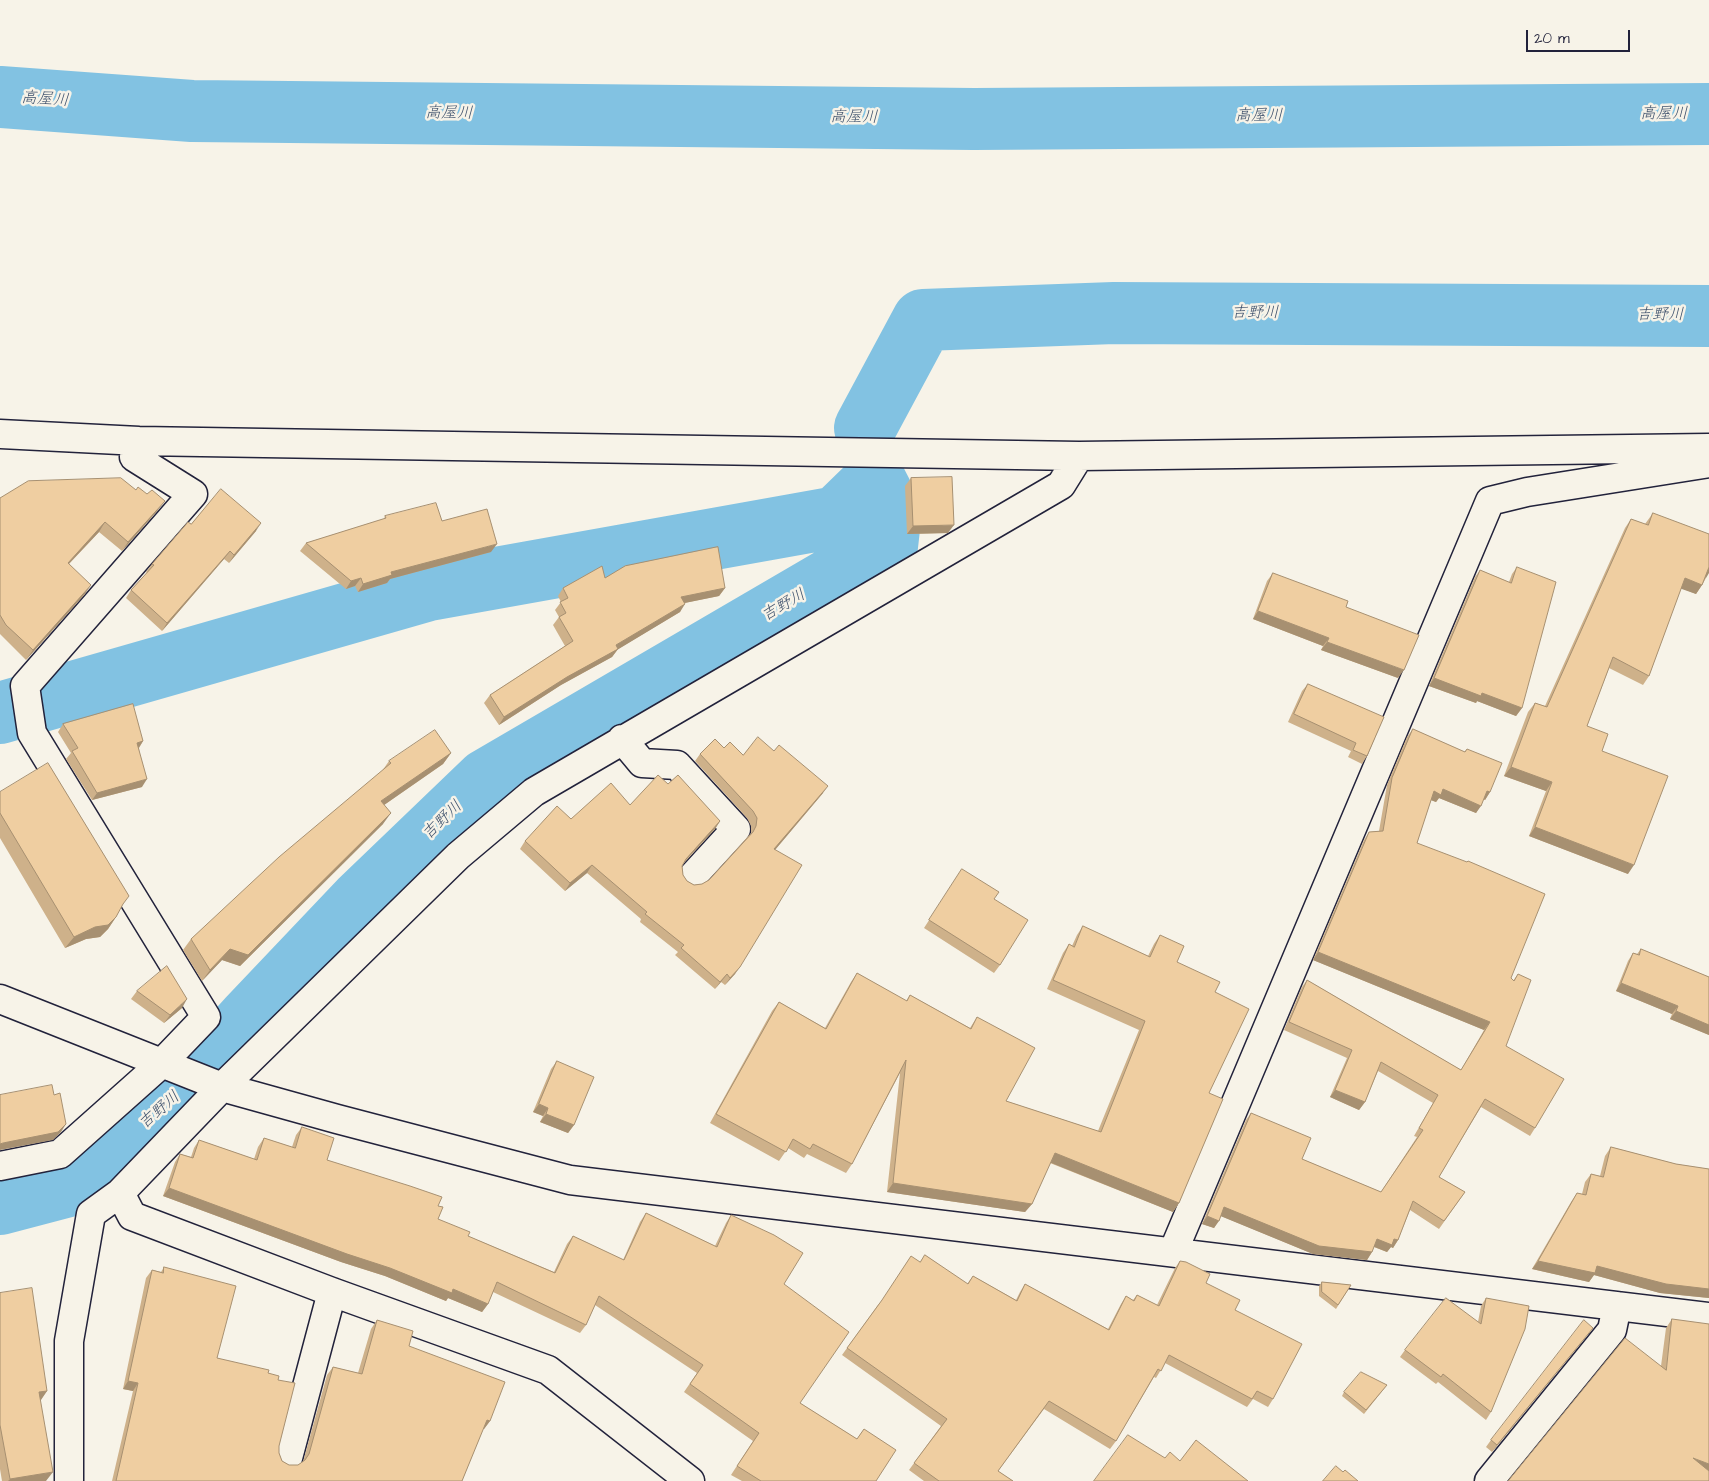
<!DOCTYPE html>
<meta charset="utf-8">
<style>
body{margin:0}
#map{position:relative;width:1709px;height:1481px;overflow:hidden;background:#f7f3e8;font-family:"Architects Daughter",sans-serif}
canvas{display:block}
.scale{position:absolute;left:1526px;top:30px;width:104px;height:22px;box-sizing:border-box;border:2px solid #22223b;border-top:0;padding-left:6px;font-size:15px;line-height:18px;white-space:nowrap;color:#22223b;-webkit-text-stroke:4px #f7f3e8;paint-order:stroke}
</style>
<div id="map">
<canvas width="1709" height="1481"></canvas>
<div class="scale">20 m</div>
</div>
<script>
const c = document.querySelector('canvas').getContext('2d');
c.lineJoin = 'round';
function stroke(path, color, width, dash) { c.strokeStyle = color; c.lineWidth = width; c.lineCap = dash ? 'butt' : 'round'; c.setLineDash(dash || []); c.stroke(path); }
function fillPath(path, color) { c.fillStyle = color; c.fill(path, 'evenodd'); }
function write(font, color, halo, rows, align = 'center') {
  c.font = font + ' "Architects Daughter","Klee One",sans-serif'; c.lineWidth = 5; c.setLineDash([]); c.textBaseline = 'middle'; c.strokeStyle = halo; c.fillStyle = color; for (const [text, x, y, turn = 0] of rows) {
    c.save(); c.translate(x, y); c.rotate((+turn || 0) * Math.PI / 180); c.textAlign = isNaN(turn) ? turn : align; if (halo) c.strokeText(text, 0, 0); c.fillText(text, 0, 0); c.restore();
  }
}
const river = new Path2D(`
 M0,97L192,111L974,119L1709,114
 M865,428L923,320L1114,313L1709,316
 M0,713L429,590L837,517L875,480L891,511L887,546L486,780L361,900L249,1018L181,1093L76,1184L0,1204`);
const minor = new Path2D(`
 M0,434L139,441L1079,456L1709,448
 M622,739L642,763L677,765L736,829L692,877
 M0,999L222,1087L337,1119L570,1180L1709,1317
 M0,1166L60,1154L161,1064L206,1017L32,733L25,686L193,494L134,457L139,441
 M1173,1252L1490,501L1527,492L1709,463
 M288,1458L332,1292
 M69,1481V1341L91,1214L120,1193
 M690,1481L548,1370L332,1292L132,1216L120,1193L222,1087L458,856L534,792L1061,485L1079,456
 M1489,1481L1612,1330L1617,1306`);
const wall = new Path2D(`
 M911,478L948,533L907,534L905,486Z
 M0,498L158,510L122,551L99,532L69,564L85,594L26,660L0,634Z
 M1653,513L1706,578L1702,585L1696,594L1681,588L1649,676L1643,685L1609,668L1587,726L1602,751L1628,874L1529,836L1546,791L1504,776L1528,712L1535,703L1545,706L1625,528L1631,519L1645,524Z
 M385,516L442,521L491,552L390,579L387,583L358,592L355,586L346,589L300,551L306,543L384,519Z
 M191,524L256,531L229,563L224,559L162,631L126,598L131,590L147,573L146,572L152,564Z
 M1517,567L1522,708L1516,716L1477,701L1476,703L1429,686L1475,577L1480,570L1509,582L1512,574Z
 M1273,573L1346,607L1398,678L1321,650L1323,646L1253,619L1267,581Z
 M605,578L725,588L719,596L684,603L680,612L618,649L612,657L561,685L499,725L484,703L490,695L565,646L553,625L559,617L555,610L561,602L558,596L563,588Z
 M1308,684L1367,756L1362,764L1348,757L1351,751L1288,722L1302,691Z
 M63,724L143,741L139,748L142,787L92,800L66,759L71,753L58,732Z
 M1413,729L1464,752L1467,749L1490,792L1485,800L1484,799L1476,813L1439,798L1436,802L1431,800L1417,843L1511,978L1513,981L1518,974L1506,1046L1535,1128L1530,1136L1481,1107L1439,1177L1465,1192L1439,1229L1410,1210L1398,1240L1393,1248L1391,1247L1387,1252L1374,1247L1372,1252L1367,1260L1313,1254L1221,1216L1214,1228L1202,1224L1246,1120L1251,1113L1302,1159L1381,1192L1417,1137L1414,1136L1433,1103L1378,1071L1365,1102L1359,1110L1330,1097L1347,1058L1284,1030L1302,987L1307,980L1461,1070L1484,1030L1313,960L1364,840L1369,832L1379,831L1387,785L1407,737Z
 M724,748L743,755L823,793L775,850L735,974L725,985L721,982L715,989L675,955L678,952L640,922L641,919L587,873L565,891L520,849L525,841L571,819L630,805L668,784L720,821L715,829L684,863L682,866L683,875L687,881L694,885L702,884L709,880L751,833V826L747,818L695,761L700,754Z
 M451,753L443,764L384,805L383,824L240,966L222,960L202,981L183,950L191,939L382,771L389,761Z
 M0,792L120,909L116,917L108,929L100,937L86,939L65,948L0,838Z
 M962,869L994,899L1000,965L994,973L924,928Z
 M1083,926L1148,956L1154,944L1160,935L1177,962L1215,992L1209,1093L1179,1203L1173,1212L1050,1163L1032,1204L1025,1212L887,1192L900,1073L852,1164L846,1173L807,1154L804,1158L788,1148L779,1161L710,1123L772,1011L779,1002L825,1028L851,982L857,973L906,1001L910,995L970,1028L977,1017L1006,1101L1098,1131L1139,1030L1047,989L1063,953L1069,944L1072,946L1077,935Z
 M1641,949L1709,977V1035L1670,1019L1672,1014L1616,991L1628,961L1633,953L1637,954Z
 M137,991L182,1008L164,1023L131,999Z
 M557,1061L574,1125L568,1133L540,1122L543,1116L533,1112L551,1069Z
 M302,1127L327,1160L438,1206V1219L468,1236L554,1272L567,1244L573,1236L623,1260L640,1222L646,1213L715,1246L726,1223L731,1215L784,1284L800,1403L857,1439L864,1429L876,1481H742L731,1475L753,1441L684,1392L697,1373L595,1305L586,1325L580,1333L493,1292L488,1304L482,1312L448,1298L446,1301L385,1276L341,1262L163,1196L175,1162L180,1154L191,1157L194,1148L199,1140L254,1159L258,1147L264,1138L292,1147L296,1135Z
 M1611,1147L1676,1164L1709,1169V1298L1660,1293L1594,1275L1589,1282L1532,1269L1571,1202L1577,1193L1582,1194L1585,1182L1591,1174L1600,1176L1605,1156Z
 M925,1255L967,1284L973,1276L1016,1300L1020,1292L1025,1284L1108,1329L1121,1304L1126,1296L1133,1300L1137,1295L1157,1305L1175,1268L1180,1261L1206,1283L1235,1310L1273,1399L1268,1407L1253,1399L1247,1407L1165,1363L1156,1378L1154,1377L1116,1441L1110,1449L1044,1409L998,1471L1013,1481H924L909,1470L941,1426L842,1355L878,1305L920,1262Z
 M164,1267L217,1358L268,1373L278,1380L279,1453L282,1461L289,1465H298L303,1462L327,1375L333,1367L358,1373L371,1329L377,1320L409,1346L490,1421L484,1429H483L462,1481H112L133,1391L123,1389L146,1278L152,1270L161,1272Z
 M1322,1282L1351,1285L1336,1309L1319,1296V1286Z
 M0,1293L47,1391L40,1400L46,1481H2L0,1469Z
 M1486,1298L1491,1412L1486,1420L1438,1382L1436,1384L1400,1357L1405,1350L1478,1322L1481,1306Z
 M1672,1319L1709,1481L1661,1366L1666,1328Z
 M1593,1328L1588,1334L1492,1452L1486,1447L1491,1440Z
 M1387,1385L1364,1414L1342,1396L1344,1392Z`);
const shadedWall = new Path2D(`
 M165,501L158,510L122,551L128,542Z
 M105,522L99,532L61,572L68,563Z
 M261,523L256,531L229,563L234,555Z
 M954,525L948,533L907,534L913,526Z
 M497,544L491,552L390,579L387,583L358,592L363,584L391,572Z
 M230,551L224,559L162,631L167,623Z
 M1709,567V573L1706,578L1702,576Z
 M361,578L355,586L346,589L351,581Z
 M1685,578L1702,585L1696,594L1679,588Z
 M91,585L85,594L26,660L33,650Z
 M725,588L719,596L675,605L681,597Z
 M685,604L680,612L617,650L618,649L612,657L561,685L499,725L504,717L616,645Z
 M1258,611L1329,638L1323,646L1253,619Z
 M1327,642L1404,670L1398,678L1321,650Z
 M1434,678L1482,693L1522,708L1516,716L1477,701L1476,703L1429,686Z
 M143,741L138,749L137,743Z
 M451,753L443,764L374,812L381,801Z
 M1511,767L1552,782L1546,791L1504,776Z
 M147,779L142,787L92,800L97,793Z
 M828,786L823,793L769,857L774,849Z
 M1443,789L1481,806L1476,813L1439,798L1436,802L1428,799L1434,791Z
 M1487,791L1490,792L1485,800L1482,798Z
 M391,813L383,824L240,966L222,960L202,981L210,970L230,949Z
 M720,821L715,829L680,866L686,859Z
 M1535,827L1634,865L1628,874L1529,836Z
 M592,865L587,873L565,891L570,883Z
 M116,917L108,929L100,937L86,939L65,948L74,937Z
 M1318,952L1490,1022L1484,1030L1313,960Z
 M740,967L735,974L725,985L730,978Z
 M727,974L721,982L715,989L720,982Z
 M1621,983L1678,1006L1672,1014L1616,991Z
 M187,999L182,1008L164,1023L170,1015Z
 M1676,1011L1709,1025V1035L1670,1019Z
 M1335,1090L1365,1102L1359,1110L1330,1097Z
 M539,1104L548,1108L543,1116L533,1112Z
 M546,1114L574,1125L568,1133L540,1122Z
 M66,1124L61,1132L53,1140L0,1150V1144L3,1143Z
 M1055,1153L1179,1203L1173,1212L1049,1162Z
 M893,1183L1032,1204L1025,1212L887,1192Z
 M169,1188L390,1268L453,1289L488,1304L482,1312L448,1298L446,1301L385,1276L341,1262L163,1196Z
 M1224,1207L1372,1252L1367,1260L1313,1254L1218,1215Z
 M1207,1216L1219,1221L1214,1228L1202,1224Z
 M1377,1239H1394L1398,1240L1393,1248L1391,1247L1387,1252L1372,1246Z
 M1538,1261L1597,1266L1709,1289V1298L1660,1293L1594,1275L1589,1282L1532,1269Z
 M1593,1328L1588,1334L1492,1452L1497,1445Z
 M128,1381L138,1383L133,1391L123,1389Z
 M47,1391L41,1400L32,1401L39,1392Z
 M487,1420L490,1421L484,1429L481,1428Z
 M1693,1458L1709,1464V1475Z
 M53,1472L46,1481H8L10,1479Z`);
const building = new Path2D(`
 M952,477L954,525L913,526L911,478Z
 M121,478L136,490L138,487L147,494L152,490L165,501L128,542L105,522L68,563L91,585L33,650L6,625L0,615V498L28,481Z
 M221,489L261,523L234,555L230,551L167,623L131,590L154,565L152,564L188,522L191,524Z
 M436,503L442,521L487,509L497,544L391,572L392,575L363,584L361,578L351,581L306,543L386,518L385,516Z
 M1653,513L1709,534V567L1702,585L1685,578L1649,676L1613,657L1587,726L1608,734L1602,751L1668,776L1634,865L1535,827L1552,782L1511,767L1535,703L1547,707L1631,519L1648,525Z
 M718,547L725,588L681,597L685,604L616,645L618,649L567,677L504,717L490,695L573,641L559,617L566,613L560,602L568,598L563,588L602,566L605,578L625,566Z
 M1517,567L1556,582L1522,708L1482,693L1481,696L1434,678L1480,570L1511,583Z
 M1273,573L1348,601L1346,607L1419,635L1404,670L1327,642L1329,638L1258,611Z
 M1308,684L1384,717L1367,756L1353,750L1356,743L1294,714Z
 M133,704L143,741L137,743L147,779L97,793L72,751L78,748L63,724Z
 M1413,729L1465,752L1467,749L1502,763L1490,792L1487,791L1481,806L1443,789L1441,795L1434,791L1417,843L1467,862L1468,861L1545,894L1511,978L1514,981L1518,974L1531,980L1506,1046L1564,1079L1535,1128L1485,1099L1439,1177L1465,1192L1444,1221L1413,1201L1398,1240L1394,1239L1392,1245L1377,1239L1372,1252L1319,1246L1224,1207L1219,1221L1207,1216L1251,1113L1311,1138L1302,1159L1381,1192L1423,1130L1419,1128L1438,1095L1381,1062L1365,1102L1335,1090L1352,1050L1289,1022L1307,980L1461,1070L1490,1022L1318,952L1369,832L1383,831L1392,778Z
 M435,730L451,753L381,801L391,813L248,955L230,949L210,970L191,939L279,857L391,763L389,761Z
 M758,737L774,751L779,745L828,786L774,849L802,865L740,967L730,978L727,974L720,982L681,948L684,945L645,914L647,912L592,865L570,883L525,841L557,806L571,819L611,783L630,805L658,775L668,784L678,775L720,821L686,859L682,866L683,875L687,881L694,885L702,884L709,880L753,832L756,826L757,818L753,811L700,754L715,739L724,748L730,742L743,755Z
 M48,763L129,896L123,904L116,917L108,925L95,927L74,937L0,813V792Z
 M962,869L999,892L994,899L1028,920L1000,965L929,920Z
 M1083,926L1150,957L1160,935L1184,946L1177,962L1220,982L1215,992L1249,1009L1209,1093L1223,1099L1179,1203L1055,1153L1032,1204L893,1183L906,1060L852,1164L813,1144L810,1149L793,1139L786,1152L716,1114L779,1002L826,1029L857,973L907,1001L910,995L971,1029L977,1017L1035,1048L1006,1101L1101,1132L1145,1021L1053,980L1069,944L1074,947Z
 M1641,949L1709,977V1025L1676,1011L1678,1006L1621,983L1633,953L1639,955Z
 M167,966L187,999L170,1015L137,991Z
 M557,1061L594,1077L574,1125L546,1114L548,1108L539,1104Z
 M52,1085L54,1095L60,1093L66,1124L58,1132L3,1143L0,1144V1095Z
 M302,1127L334,1138L327,1160L410,1186L442,1197L438,1206L443,1207L438,1219L470,1232L468,1236L555,1273L573,1236L624,1260L646,1213L717,1247L731,1215L774,1235L803,1253L784,1284L849,1332L800,1403L857,1439L864,1429L896,1450L876,1481H761L737,1466L759,1433L690,1384L703,1365L599,1296L586,1325L497,1282L488,1304L453,1289L452,1293L390,1268L347,1254L169,1188L180,1154L193,1158L199,1140L257,1160L264,1138L295,1148Z
 M1611,1147L1676,1164L1709,1169V1289L1666,1284L1597,1266L1595,1273L1538,1261L1577,1193L1586,1195L1591,1174L1603,1177Z
 M925,1255L968,1284L973,1276L1017,1301L1025,1284L1109,1330L1126,1296L1134,1301L1137,1295L1159,1306L1180,1261L1186,1262L1210,1274L1206,1283L1240,1300L1235,1310L1302,1344L1273,1399L1257,1391L1252,1399L1169,1355L1161,1371L1158,1369L1116,1441L1049,1401L998,1471L1013,1481H939L914,1463L947,1419L847,1348L882,1300L911,1256L920,1262Z
 M164,1267L236,1286L217,1358L269,1370L268,1373L279,1376L278,1380L295,1383L279,1446V1453L282,1461L289,1465H298L305,1460L309,1454L333,1367L362,1374L377,1320L413,1331L409,1346L505,1382L490,1421L487,1420L462,1481H116L138,1383L128,1381L152,1270L163,1273Z
 M1322,1282L1351,1285L1338,1305L1322,1292Z
 M32,1288L47,1391L39,1392L53,1472L10,1479L0,1425V1293Z
 M1446,1298L1481,1324L1486,1298L1529,1306L1525,1329L1491,1412L1443,1374L1441,1377L1405,1350Z
 M1672,1319L1709,1324V1464L1693,1458L1709,1471V1481H1508L1625,1338L1666,1370Z
 M1584,1320L1593,1328L1497,1445L1491,1440Z
 M1361,1372L1387,1385L1366,1410L1344,1392Z
 M1128,1435L1165,1458L1170,1452L1180,1461L1196,1440L1248,1481H1094Z
 M1336,1466L1343,1472L1345,1470L1358,1481H1323Z`);
const waterNames = [
 ["高屋川",45,100,4],
 ["高屋川",449,114,1],
 ["高屋川",1664,115],
 ["高屋川",1259,117],
 ["高屋川",854,118,1],
 ["吉野川",1255,314],
 ["吉野川",1660,316],
 ["吉野川",784,606,-30],
 ["吉野川",443,821,-44],
 ["吉野川",160,1111,-41]
];
stroke(river, '#82c2e2', 62);
stroke(minor, '#22223b', 31);
stroke(minor, '#f7f3e8', 28);
fillPath(wall, '#ceb18a');
fillPath(shadedWall, '#a79071');
fillPath(building, '#efcea1');
stroke(building, '#a79071', 1);
write('italic 16px', '#3f526d', '#f7f3e8', waterNames);
</script>
